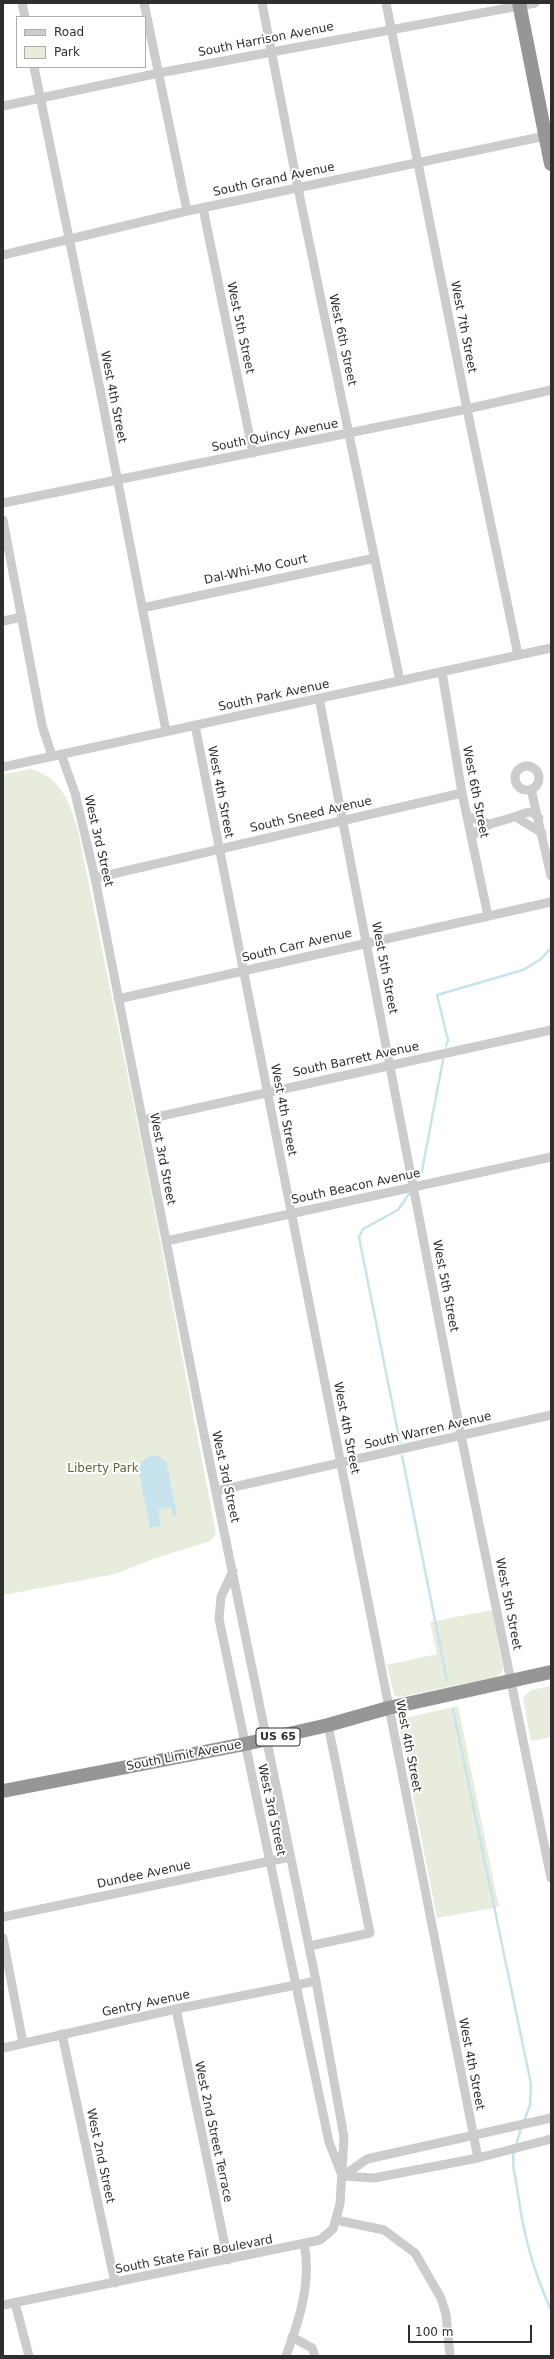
<!DOCTYPE html>
<style>
body{margin:0}
#map{position:relative;width:554px;height:2359px;overflow:hidden;background:#fff;font-family:"DejaVu Sans",sans-serif}
canvas{display:block}
.frame{position:absolute;inset:0;border:4px solid #2f2f2f;pointer-events:none}
.legend{position:absolute;left:16px;top:16px;width:130px;height:52px;box-sizing:border-box;background:#fff;border:1px solid #acacac;margin:0;padding:5px 7px;list-style:none;font-size:12px;color:#2f2f2f}
.legend li{display:flex;align-items:center;gap:8px;height:20px}
.legend b{width:20px;border:1px solid #acacac}
.scale{position:absolute;left:408px;top:2325px;width:124px;height:18px;box-sizing:border-box;border:2px solid #2f2f2f;border-top:0;padding-left:5px;font-size:12px;line-height:14px;white-space:nowrap;color:#2f2f2f;-webkit-text-stroke:3px #fff;paint-order:stroke}
</style>
<div id="map">
<canvas width="554" height="2359"></canvas>
<div class="frame"></div>
<ul class="legend">
<li><b style="height:5px;background:#ccc"></b>Road</li>
<li><b style="height:11px;background:#e7ecdc"></b>Park</li>
</ul>
<div class="scale">100 m</div>
</div>
<script>
const c = document.querySelector('canvas').getContext('2d');
c.lineJoin = 'round';
function fillPath(path, color) { c.fillStyle = color; c.fill(path, 'evenodd'); }
function stroke(path, color, width, dash) { c.strokeStyle = color; c.lineWidth = width; c.lineCap = dash ? 'butt' : 'round'; c.setLineDash(dash || []); c.stroke(path); }
function write(font, color, halo, rows, align = 'center') {
  c.font = font + ' "DejaVu Sans",sans-serif'; c.lineWidth = 4; c.setLineDash([]); c.textBaseline = 'middle'; c.strokeStyle = halo; c.fillStyle = color; for (const [text, x, y, turn = 0] of rows) {
    c.save(); c.translate(x, y); c.rotate((+turn || 0) * Math.PI / 180); c.textAlign = isNaN(turn) ? turn : align; if (halo) c.strokeText(text, 0, 0); c.fillText(text, 0, 0); c.restore();
  }
}
const green = new Path2D(`
 M31,769C62,777 72,807 79,835L147,1171L216,1534L210,1541L156,1558L115,1574L3,1595V774Z
 M492,1610L503,1668L502,1673L496,1677L399,1697L394,1695L387,1665L437,1654L430,1622Z
 M551,1686V1737L531,1741L523,1698L531,1690Z
 M458,1706L499,1907L437,1918L399,1725L405,1718Z`);
const water = new Path2D(`
 M150,1456H157L166,1461L177,1515L173,1516L171,1507L158,1510L161,1526L150,1528L139,1472L141,1462Z`);
const stream = new Path2D(`
 M446,1046L448,1040L437,995L523,970L541,959L551,948
 M418,1179L422,1171L443,1060
 M400,1442L359,1237L363,1229L398,1210L409,1194
 M402,1456L447,1680
 M453,1709L531,2084L530,2105L524,2121
 M516,2146L521,2128
 M514,2151C511,2162 515,2175 517,2187C523,2232 532,2268 551,2310`);
const minor = new Path2D(`
 M22,3L25,17
 M144,3L187,211
 M262,3L298,188L400,681
 M386,3L467,409L518,655
 M34,67L100,389L166,731
 M3,106L159,73L535,3
 M203,208L253,453
 M3,255L187,211L550,135
 M3,503L467,409L551,390
 M3,520L42,725L52,756
 M142,608L375,558
 M3,621L22,617
 M442,672L462,793L488,916
 M319,698L461,1435L551,1878
 M195,725L478,2158
 M515 778a12 12 0 1 1 24 0a12 12 0 1 1-24 0Z
 M3,767L551,648
 M531,789L551,876
 M467,816L489,824
 M516,817L542,833
 M471,838C483,823 497,823 514,817C521,815 524,812 532,812L539,818
 M95,878L462,793
 M118,999L551,902
 M143,1120L551,1030
 M166,1241L551,1157
 M216,1491L551,1415
 M233,1571L221,1597L219,1619L329,2142L341,2173
 M3,1917L290,1857
 M3,1938L23,2043
 M309,1946L370,1933L328,1725
 M176,2009L228,2260
 M62,2034L115,2283
 M3,2048L176,2009L316,1981
 M343,2176L367,2159L551,2118
 M343,2176L374,2178L478,2158L551,2139
 M336,2220L384,2230L415,2253L441,2298L446,2314L450,2356
 M15,2303L29,2356
 M3,2305L320,2240L333,2229L340,2204L344,2137L316,1981L201,1419L95,878L75,793L61,754
 M292,2337L312,2348L315,2356
 M286,2356C299,2322 312,2280 304,2244`);
const highway = new Path2D(`
 M519,3L551,164
 M3,1791L245,1744L328,1725L388,1708L551,1672`);
const shields = [
 [278,1737,44]
];
const shieldNames = [
 ["US 65",278,1737]
];
const streetNames = [
 ["South Harrison Avenue",266,40,-11],
 ["South Grand Avenue",274,180,-12],
 ["West 7th Street",463,327,79],
 ["West 5th Street",240,328,78],
 ["West 6th Street",342,340,78],
 ["West 4th Street",113,397,79],
 ["South Quincy Avenue",275,436,-11],
 ["Dal-Whi-Mo Court",256,570,-12],
 ["South Park Avenue",274,696,-12],
 ["West 4th Street",220,792,79],
 ["West 6th Street",475,792,79],
 ["South Sneed Avenue",311,815,-13],
 ["West 3rd Street",98,841,77],
 ["South Carr Avenue",297,946,-13],
 ["West 5th Street",384,968,79],
 ["South Barrett Avenue",356,1060,-12],
 ["West 4th Street",283,1110,79],
 ["West 3rd Street",162,1159,79],
 ["South Beacon Avenue",356,1187,-12],
 ["West 5th Street",445,1286,79],
 ["West 4th Street",346,1428,79],
 ["South Warren Avenue",428,1431,-13],
 ["West 3rd Street",225,1477,78],
 ["West 5th Street",508,1604,79],
 ["West 4th Street",408,1746,79],
 ["South Limit Avenue",184,1756,-11],
 ["West 3rd Street",271,1810,78],
 ["Dundee Avenue",144,1875,-12],
 ["Gentry Avenue",146,2004,-12],
 ["West 4th Street",471,2064,79],
 ["West 2nd Street Terrace",213,2132,78],
 ["West 2nd Street",100,2156,78],
 ["South State Fair Boulevard",194,2255,-11]
];
const parkNames = [
 ["Liberty Park",103,1469]
];
fillPath(green, '#e7ecdc');
fillPath(water, '#c7e3ed');
stroke(stream, '#c7e3ed', 2.5);
stroke(minor, '#ccc', 9);
stroke(highway, '#969696', 14);
for (const [x, y, w] of shields) { const box = new Path2D(); box.roundRect(x - w / 2, y - 9, w, 18, 3); c.fillStyle = '#fff'; c.fill(box); stroke(box, '#2f2f2f', 1); }
write('bold 11px', '#2f2f2f', null, shieldNames);
write('12px', '#2f2f2f', '#fff', streetNames);
write('12px', '#576c3a', '#fff', parkNames);
</script>
